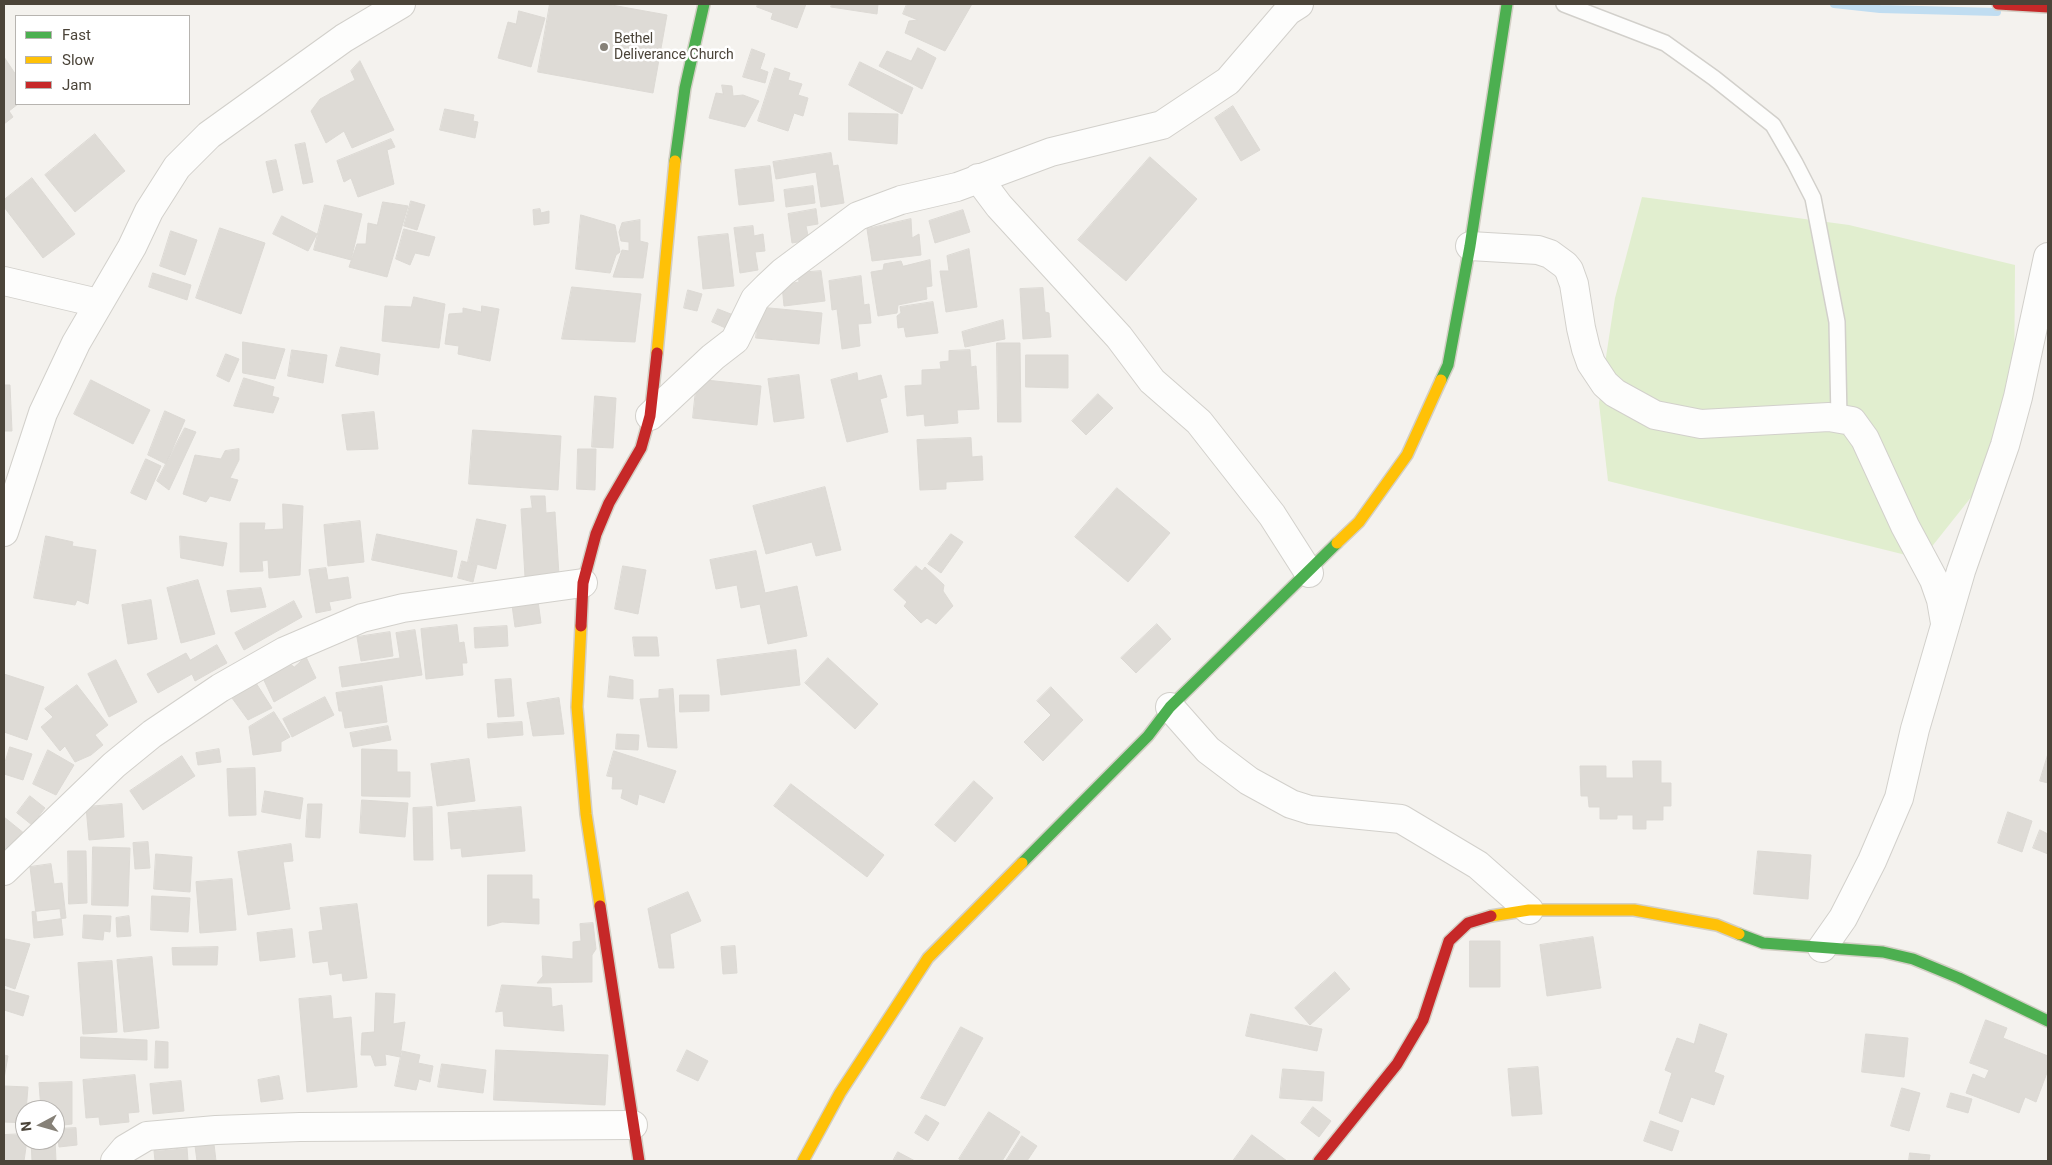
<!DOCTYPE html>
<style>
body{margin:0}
#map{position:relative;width:2052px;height:1165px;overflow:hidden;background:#f4f2ee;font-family:Roboto,sans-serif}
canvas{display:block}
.frame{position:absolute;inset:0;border:5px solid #4b4439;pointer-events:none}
.legend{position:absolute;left:15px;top:15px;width:175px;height:90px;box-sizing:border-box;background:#fff;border:1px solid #b7b4b0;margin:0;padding:6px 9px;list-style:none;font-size:15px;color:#4b4439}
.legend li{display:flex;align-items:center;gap:10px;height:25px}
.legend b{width:25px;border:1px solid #b7b4b0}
.north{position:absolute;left:15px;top:1100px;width:50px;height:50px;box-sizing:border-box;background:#fff;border:1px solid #b7b4b0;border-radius:50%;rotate:264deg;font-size:14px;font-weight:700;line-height:20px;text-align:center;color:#4b4439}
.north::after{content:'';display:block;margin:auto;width:18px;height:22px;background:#868178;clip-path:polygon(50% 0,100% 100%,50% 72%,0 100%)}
</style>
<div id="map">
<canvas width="2052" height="1165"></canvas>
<div class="frame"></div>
<ul class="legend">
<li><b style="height:6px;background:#4caf50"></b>Fast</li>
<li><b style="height:6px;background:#ffc107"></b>Slow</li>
<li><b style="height:6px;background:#c62828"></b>Jam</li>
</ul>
<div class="north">N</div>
</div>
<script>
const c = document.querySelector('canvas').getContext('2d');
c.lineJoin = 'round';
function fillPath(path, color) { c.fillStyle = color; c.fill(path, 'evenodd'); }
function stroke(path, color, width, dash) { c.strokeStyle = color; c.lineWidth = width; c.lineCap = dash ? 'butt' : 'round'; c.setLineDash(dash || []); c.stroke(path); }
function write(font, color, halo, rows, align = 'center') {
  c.font = font + ' Roboto,sans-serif'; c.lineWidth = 5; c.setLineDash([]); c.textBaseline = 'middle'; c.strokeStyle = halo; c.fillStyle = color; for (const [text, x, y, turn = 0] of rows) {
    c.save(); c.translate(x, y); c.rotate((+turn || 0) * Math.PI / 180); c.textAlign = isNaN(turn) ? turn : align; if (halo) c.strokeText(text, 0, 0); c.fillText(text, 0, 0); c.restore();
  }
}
const green = new Path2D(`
 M1642,197L1849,225L2015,265L2014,397L1980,486L1922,559L1608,481L1599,403L1615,298Z`);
const stream = new Path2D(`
 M1834,4L1880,9L1997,12`);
const building = new Path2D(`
 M550,4H606L667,15L653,93L538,72Z
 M758,4H806L797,28L771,19L773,13L757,7Z
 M832,4H878L877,14L831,7Z
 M907,4H972L945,51L905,33L909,21L918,20L903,14Z
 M519,11L545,18L531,67L498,58L508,22L516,24Z
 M918,48L936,58L922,89L879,66L887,51L911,61Z
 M752,49L765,54L760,69L768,72L765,83L743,77Z
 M4,57L16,75V104H18L9,111L13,117L4,124Z
 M360,61L394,130L352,148L344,131L326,143L311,111L320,99L355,80L351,71Z
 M860,62L913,88L902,114L849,85Z
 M775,68L790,73L788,80L802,84L798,95L808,98L803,116L794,113L788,131L758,121Z
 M722,85L732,86L733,96L743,95L759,101L745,127L709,118L716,93L723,94Z
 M1233,106L1260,150L1241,161L1215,118Z
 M445,109L474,115L473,121L478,122L475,138L440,130Z
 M849,113L898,114L897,144L849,140Z
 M95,134L125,171L75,212L45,175Z
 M391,139L395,147L387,150L394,184L358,197L351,178L344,182L337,161Z
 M305,143L313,182L303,184L295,145Z
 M831,153L833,166L838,165L844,203L821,207L816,172L776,179L773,162Z
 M1150,157L1197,199L1126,281L1078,240Z
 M276,160L283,190L273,193L266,162Z
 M770,166L774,201L739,205L735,170Z
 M32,178L75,234L43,258L4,207V200Z
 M813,186L815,203L786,207L784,190Z
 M411,201L425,205L417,230L404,226Z
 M383,202L408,206L387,277L349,267L357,244H366L368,223L377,225Z
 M325,205L362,214L351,260L314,250Z
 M540,209L541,213L549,211V223L534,225L533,210Z
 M816,209L818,224L806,226L809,240L792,243L788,214Z
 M963,210L970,232L935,243L929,221Z
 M581,215L615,225L620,252L616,255L610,273L576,269Z
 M282,216L317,234L308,251L273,234Z
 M911,219L912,238L919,234L921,255L872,261L867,229Z
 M640,220V241L648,243L643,278L613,277L622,250L629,251V242L621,241L619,232L622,223Z
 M753,226L754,236L763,234L765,251L755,252L758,270L740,273L734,228Z
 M220,228L265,243L241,314L196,298Z
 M404,229L435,237L429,256L415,253L410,265L396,259Z
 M171,231L197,240L185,275L160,266Z
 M728,234L734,286L703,289L698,237Z
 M969,249L977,307L946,312L940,271H949L947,256Z
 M930,260L932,286L926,287L927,299L898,305L897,313L878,316L871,272L883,270L884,264L901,261L903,266Z
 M821,271L825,301L784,306L782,285L799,282L798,273Z
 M153,273L191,285L187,300L149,287Z
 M861,276L864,305L869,304L871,323L858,324L860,346L842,349L837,309L832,310L829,281Z
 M572,287L641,294L635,342L562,339Z
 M1043,288L1045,312L1049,313L1051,337L1023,339L1020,289Z
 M688,290L702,294L697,311L684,308Z
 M414,297L445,304L439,348L382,341L385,306L411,307Z
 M933,302L938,333L906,337L904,327L898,328L897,316L901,313L900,307Z
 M482,306L499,309L490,361L458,354L459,346L445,344L449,314L463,313V308L481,312Z
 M759,307L822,313L819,344L756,338Z
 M718,309L736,316L730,330L712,322Z
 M1003,320L1005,339L965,347L962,332Z
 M243,342L285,349L275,379L243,373Z
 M997,343H1020L1021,422H998Z
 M341,347L380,354L378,375L336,366Z
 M292,350L327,355L323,383L288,376Z
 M970,350L971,367L976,366L979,409L957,410L958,423L925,426L924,414L907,416L905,386L922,385V370L941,369L940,362L949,361V351Z
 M226,354L239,359L229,382L217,376Z
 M1026,355H1068V388L1026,387Z
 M857,373L858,381L881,375L887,397L880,399L888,432L847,442L831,380Z
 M799,375L804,418L774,422L768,379Z
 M244,378L274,387L272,396L279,398L273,413L234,406Z
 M697,379L761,386L757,425L693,418Z
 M91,380L150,410L133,444L74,414Z
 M4,385H10L12,431H4Z
 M1098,394L1113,408L1086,435L1072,421Z
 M595,396L616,398L613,448L592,447Z
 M165,411L185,420L166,464L148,455Z
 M374,412L378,449L347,450L342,415Z
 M185,428L196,432L169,490L157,481Z
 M473,430L561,436L558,490L469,484Z
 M971,438L972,457L982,456L983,480L946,482V489L920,490L917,440Z
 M239,449V460L230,478L238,480L230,501L210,496L206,502L183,494L195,455L221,459L225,451Z
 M578,449H596L595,490L577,489Z
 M146,459L161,466L146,500L131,493Z
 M825,487L841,550L816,556L812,542L766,554L753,506Z
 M1117,488L1170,533L1128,582L1075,537Z
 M531,496H545L546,513L555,512L559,575L525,577L521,509L532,508Z
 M283,504L303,506L300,575L269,578L268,560L262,561L263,571L240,572V523H265L264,530L283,529Z
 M477,519L506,525L496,569L468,562Z
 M360,521L364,562L328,566L324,525Z
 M377,534L457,551L452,577L372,560Z
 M951,534L963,542L941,573L928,564Z
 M46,536L73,542L72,546L96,550L88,604L77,600L75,605L34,598Z
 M180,536L227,543L223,566L181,558Z
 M756,551L765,593L797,586L807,636L768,644L760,604L741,608L737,585L716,589L710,560Z
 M462,561L477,565L473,582L458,578Z
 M623,566L646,570L638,614L615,609Z
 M916,566L922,571L925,567L944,585L943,591L953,606L936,624L927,618L921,623L904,606L907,602L894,590Z
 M326,568L328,580L348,577L351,598L329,602L331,610L316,613L309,570Z
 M198,580L215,634L181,643L167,588Z
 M261,588L266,607L231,612L227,591Z
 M151,600L157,639L128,644L122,605Z
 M294,601L302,617L244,650L235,633Z
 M538,601L541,623L515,627L512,605Z
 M1157,624L1171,639L1136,673L1121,658Z
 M457,625L459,643L464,642L467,663H462L463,675L426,679L421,629Z
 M507,626L508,646L475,648L474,628Z
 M415,630L422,675L342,687L339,667L400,658L396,633Z
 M390,632L393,656L361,661L357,637Z
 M633,637H657L659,656H635Z
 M217,645L227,663L195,681L192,674L158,693L147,674L186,653L190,660Z
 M796,650L800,685L721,695L717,660Z
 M306,657L316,678L274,702L262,676L287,661L294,667Z
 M828,658L878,704L855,729L805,683Z
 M116,660L137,702L109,717L88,674Z
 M4,674L44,687L27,740L4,732Z
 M610,676L633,680V699L608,697Z
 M511,679L514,716L498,717L495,680Z
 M256,683L272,708L248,720L232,698Z
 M77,685L108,725L95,735L103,745L91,755L75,762L65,746L60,751L41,727L53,717L45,709Z
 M382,686L387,722L345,728L342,711H339L336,693Z
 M1051,687L1083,720L1043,761L1024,742L1051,715L1037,701Z
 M673,689L677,748L648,747L640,699L659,698V690Z
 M680,695H709V711L680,712Z
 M325,697L334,715L292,737L283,719Z
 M559,698L564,734L533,736L527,703Z
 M274,712L290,737L281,742V751L253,755L249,727Z
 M522,722L523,735L488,738L487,724Z
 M388,726L391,740L353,747L350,733Z
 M617,734L639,735L638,750L616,749Z
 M10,747L32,754L23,780L4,774V766Z
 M219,749L221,762L198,765L196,753Z
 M362,749L397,750V772H410V797L362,796Z
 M48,750L74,765L56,795L33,784Z
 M614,751L676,771L664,803L639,794L637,805L621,798L623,789H612L613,777L607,776Z
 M2048,754V783L2040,781Z
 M182,756L195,776L143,810L130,791Z
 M469,759L475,801L437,806L431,764Z
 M1633,761H1661V783H1671V806H1663V820H1646V829H1633V815H1617V819H1600V807H1589L1588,796H1581L1580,766H1606V778H1633Z
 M255,768L256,815L229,816L227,769Z
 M974,781L993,798L955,842L935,825Z
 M791,784L884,855L867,877L774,806Z
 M265,791L303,798L300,819L262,812Z
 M30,796L45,808L32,825L17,813Z
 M362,800L408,803L405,837L360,833Z
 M122,804L124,837L89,840L86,807Z
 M308,804H322L320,838L306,837Z
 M432,807L433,860H414L413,808Z
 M521,807L525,851L462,857L461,848L451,849L448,813Z
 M2008,812L2032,821L2022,852L1998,843Z
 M4,817L25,834L4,855Z
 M2040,830L2048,834V854L2033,848Z
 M148,842L150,868L135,869L133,843Z
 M291,844L293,861L283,862L290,909L248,915L238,852Z
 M93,847L130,848L128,906L92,905Z
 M68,851H86L87,903L69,904Z
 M1758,851L1811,855L1808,899L1754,894Z
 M156,854L192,857L190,892L154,889Z
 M51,864L54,884L62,883L66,918L37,922L30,867Z
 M488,875H532V899H539V924L502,922L488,926Z
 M232,879L236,930L200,933L196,882Z
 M688,892L701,921L670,934L674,968H659L648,909Z
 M152,896L190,898L188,932L151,930Z
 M357,904L367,978L343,981L342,973L330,975L328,961L313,963L309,932L323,930L320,908Z
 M60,909L63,935L34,938L32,912Z
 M84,915L111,916L110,932L104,931L103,940L83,938Z
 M129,916L131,936L117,937L116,918Z
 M593,923L596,949L592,955V982L537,983L543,976L542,956L573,959V942L581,941L580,924Z
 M292,929L295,957L260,961L257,933Z
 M1593,937L1601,988L1547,996L1540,945Z
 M6,939L30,944L15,989L4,985V942Z
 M1470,941H1500V987H1470Z
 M735,946L737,973L723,974L721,947Z
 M218,947L217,965H173L172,948Z
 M152,957L159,1028L124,1032L117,960Z
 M112,961L117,1032L83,1034L78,963Z
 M1335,972L1350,989L1310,1025L1295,1008Z
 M502,985L551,988L552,1007L562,1005L564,1031L504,1026L503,1011L496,1012Z
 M4,989L29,996L23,1016L4,1010Z
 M376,993L395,994L393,1024L405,1022L400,1057L385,1054L386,1065L375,1066L371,1055H361L362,1033L374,1032Z
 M331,996L333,1019L351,1017L357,1087L307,1092L299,999Z
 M1251,1014L1322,1029L1317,1051L1246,1036Z
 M1986,1020L2007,1028L2003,1038L2048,1056V1070L2036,1102L2025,1097L2019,1113L1966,1093L1973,1074L1985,1079L1989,1070L1970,1063Z
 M1700,1024L1727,1034L1714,1072L1724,1076L1714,1105L1691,1097L1682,1122L1659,1113L1672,1073L1665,1070L1677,1038L1694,1044Z
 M961,1027L983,1038L945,1106L921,1098Z
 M1866,1034L1908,1038L1904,1077L1862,1072Z
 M81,1037L147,1040V1060L81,1058Z
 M156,1041L168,1042V1068H155Z
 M496,1050L608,1055L605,1105L494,1100Z
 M687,1050L708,1061L698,1081L677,1071Z
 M402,1051L420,1055L418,1063L433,1066L430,1082L419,1079L416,1090L395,1086Z
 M4,1055L8,1056L4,1079Z
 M442,1064L486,1070L483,1093L438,1087Z
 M1538,1067L1542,1114L1512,1116L1508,1069Z
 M1283,1069L1324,1072L1322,1101L1280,1098Z
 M135,1075L139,1112L128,1113L129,1122L100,1125L99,1117L86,1118L83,1080Z
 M279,1076L283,1099L261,1102L258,1080Z
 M181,1081L184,1111L153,1114L150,1084Z
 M72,1082V1124L55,1126V1110H41L39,1083Z
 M4,1086L28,1087L25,1123L4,1122Z
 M1902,1088L1920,1093L1909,1131L1891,1126Z
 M1951,1093L1972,1099L1968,1113L1947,1107Z
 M1313,1107L1331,1121L1319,1137L1301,1123Z
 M989,1112L1020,1132L1002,1161H962L959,1159Z
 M926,1115L939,1123L928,1141L915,1133Z
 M1651,1121L1679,1131L1672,1151L1644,1141Z
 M76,1128L77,1145L59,1147L57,1129Z
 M25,1134V1140H27L24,1161H4V1135Z
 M1252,1135L1287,1161H1233Z
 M1022,1136L1037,1146L1027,1161H1006Z
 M55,1138L56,1161H32L31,1140H55Z
 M214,1144L216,1161H197L195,1146Z
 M187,1148L188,1161H155L154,1151Z
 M898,1152L915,1161H893Z
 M1910,1153L1930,1155L1929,1161H1909Z`);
const lane = new Path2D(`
 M1564,4L1665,43L1714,78L1773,125L1795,163L1813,198L1837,322L1839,418`);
const street = new Path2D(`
 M978,178L999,206L1119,337L1152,381L1199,422L1272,515L1309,573
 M1470,246L1538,250L1550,254L1565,265L1569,270L1574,284L1581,328L1586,349L1591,363L1605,384L1615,393L1655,415L1701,424L1829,417L1852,421L1865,439L1905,526L1934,580L1941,600L1945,623
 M4,281L98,303
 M650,416L713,357L735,340L755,299L767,287L783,272L858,216L901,200L957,187L1051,152L1162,125L1228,81L1288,11L1299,4
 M4,532L43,413L76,343L132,247L149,211L177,167L209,135L344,38L401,4
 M1170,707L1208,750L1249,781L1291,804L1310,810L1401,819L1478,865L1529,910
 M4,871L114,765L152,734L220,688L285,651L362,618L403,608L583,583
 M1822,948L1843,918L1872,861L1899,798L1915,729L1961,571L2005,445L2018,397L2048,257
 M115,1161L125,1149L147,1136L216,1130L300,1127L633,1125`);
const fast = new Path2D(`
 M675,161L685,88L704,4
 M1441,380L1448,365L1470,246L1507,4
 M1022,863L1148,736L1170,707L1337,543
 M1739,934L1763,943L1883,952L1913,959L1959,978L2048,1021`);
const slow = new Path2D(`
 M657,353L675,161
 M1337,543L1359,522L1407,455L1441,380
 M581,626L577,707L586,814L600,906
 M1491,916L1529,910H1634L1717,925L1739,934
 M803,1161L840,1093L928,958L1022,863`);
const jam = new Path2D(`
 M1998,4L2048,7
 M581,626L583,583L596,534L609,503L641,448L650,416L657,353
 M600,906L639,1161
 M1319,1161L1397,1064L1423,1020L1449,941L1468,923L1491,916`);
const markers = [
 [604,47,5,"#868178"]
];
const poiNames = [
 ["Bethel",614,39],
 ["Deliverance Church",614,55]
];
fillPath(green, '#e1eecf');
stroke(stream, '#c0ddf1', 8);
fillPath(building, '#dedbd6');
stroke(building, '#dcd9d4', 1);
stroke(lane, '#d2d0cb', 18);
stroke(street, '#d2d0cb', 30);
stroke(fast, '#d3cfc5', 14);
stroke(slow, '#d3cfc5', 14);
stroke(jam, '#d3cfc5', 14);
stroke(lane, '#fdfdfc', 15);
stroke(street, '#fdfdfc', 28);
stroke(fast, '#4caf50', 11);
stroke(slow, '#ffc107', 11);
stroke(jam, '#c62828', 11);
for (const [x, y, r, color] of markers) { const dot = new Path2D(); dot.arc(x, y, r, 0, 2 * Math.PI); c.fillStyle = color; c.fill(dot); stroke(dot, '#fff', 2); }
write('14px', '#4b4439', '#fff', poiNames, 'left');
</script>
